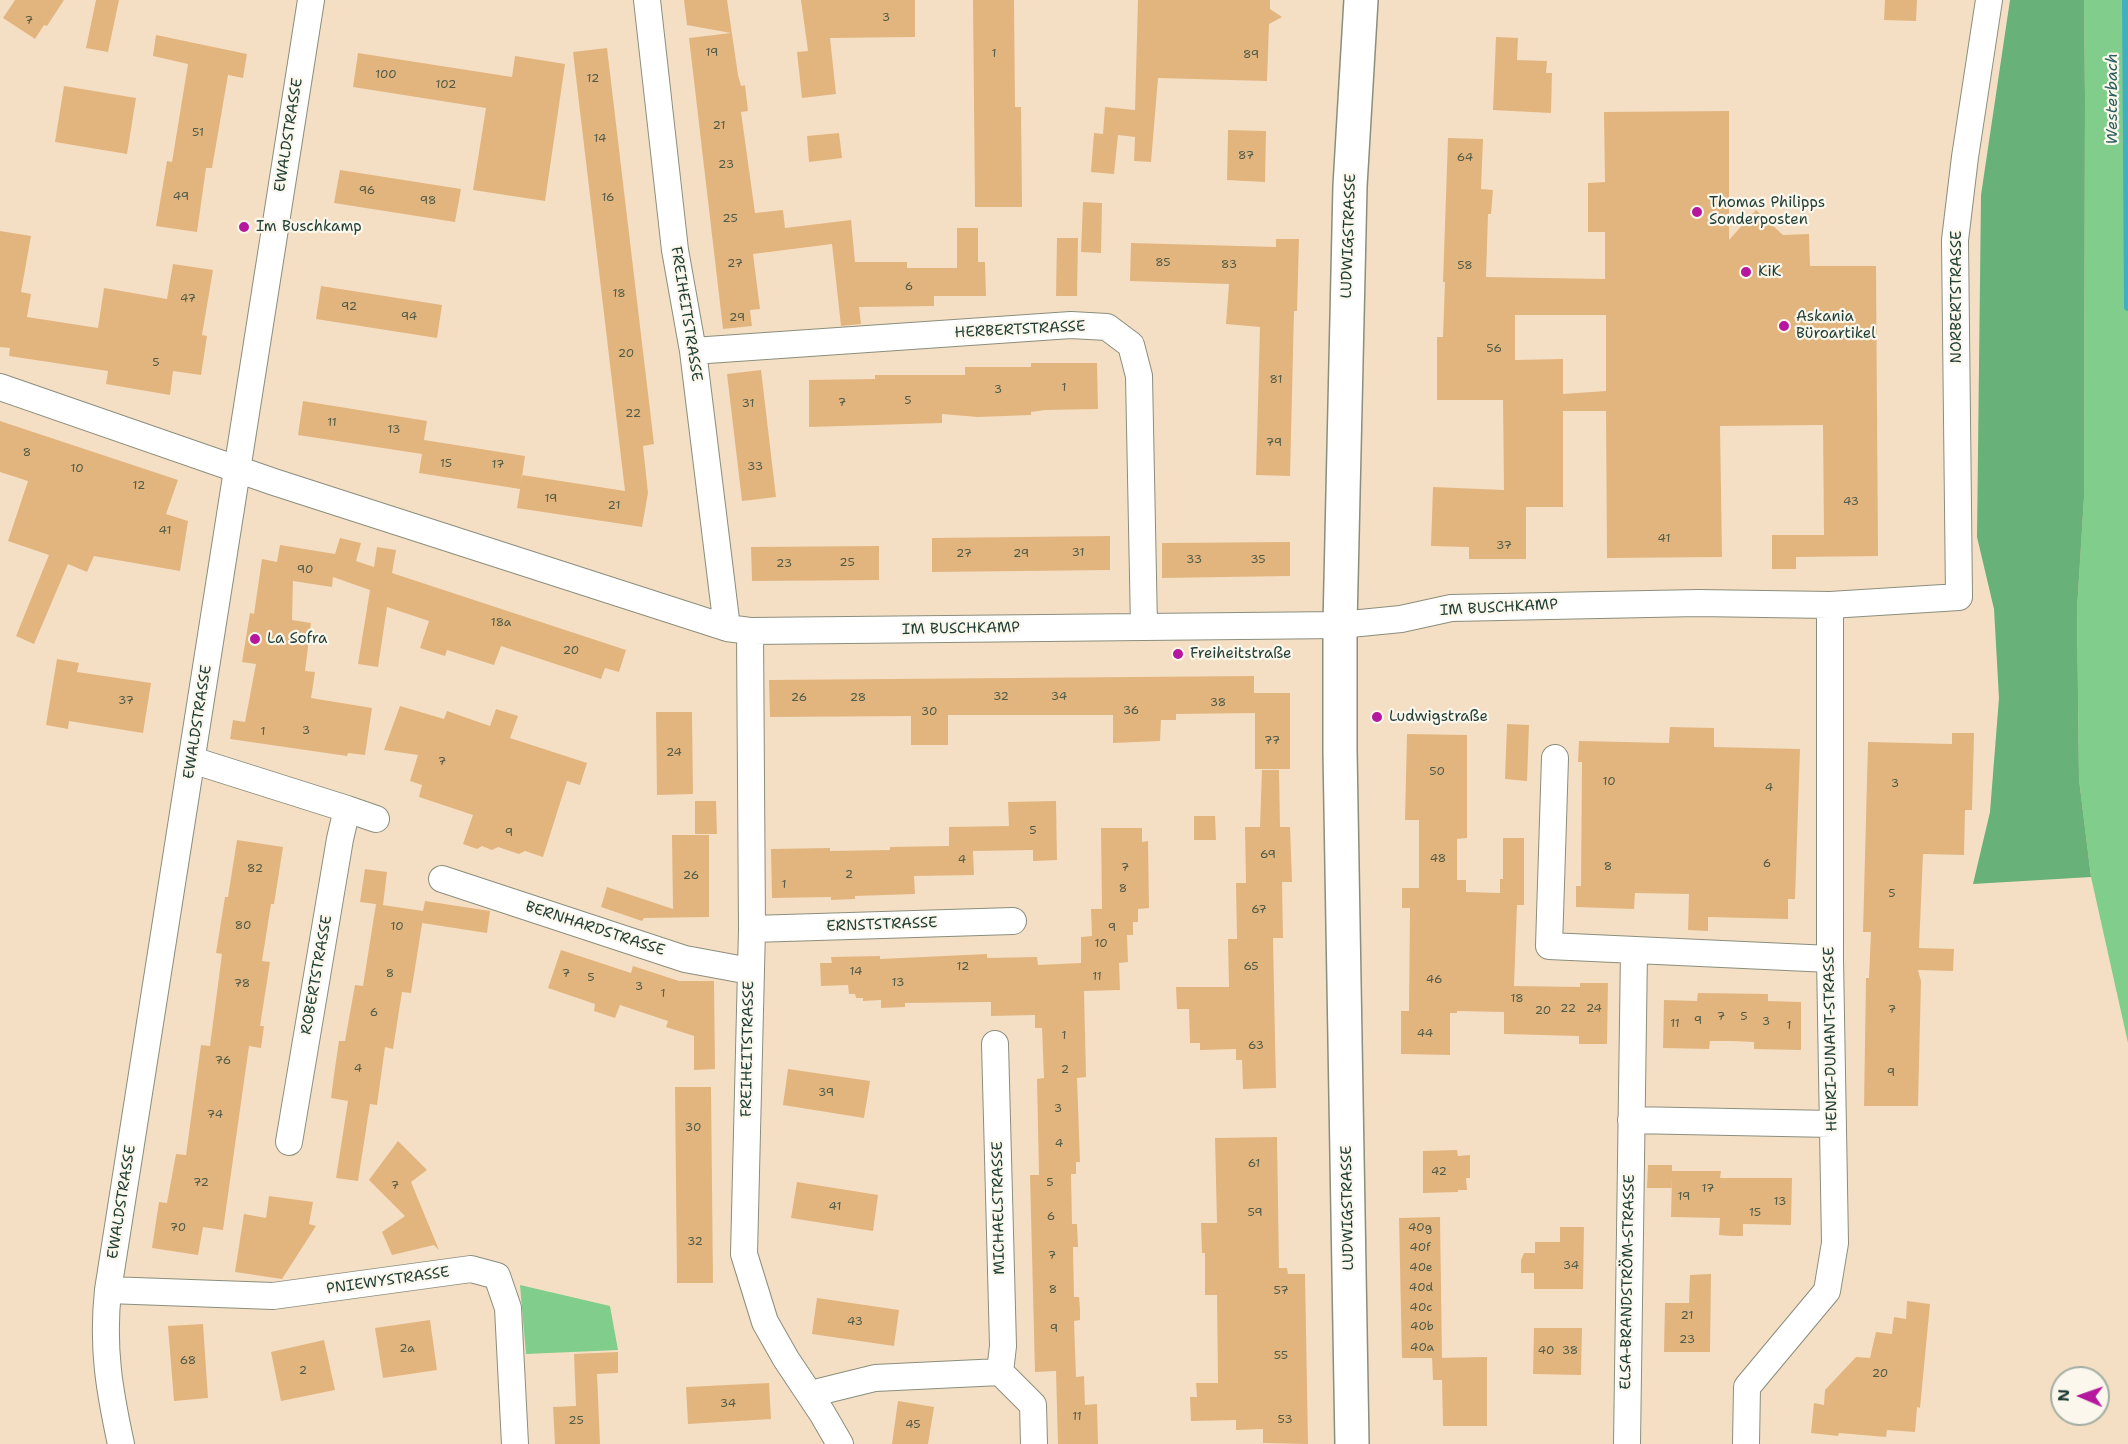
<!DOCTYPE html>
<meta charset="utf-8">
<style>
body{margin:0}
#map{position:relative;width:2128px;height:1444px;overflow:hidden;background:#f5dfc4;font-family:"Shantell Sans",sans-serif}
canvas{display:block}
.north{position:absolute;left:2050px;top:1366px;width:60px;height:60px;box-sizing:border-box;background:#fbf7ec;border:2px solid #a3ada2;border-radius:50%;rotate:272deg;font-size:16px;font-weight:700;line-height:24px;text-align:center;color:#1f3d34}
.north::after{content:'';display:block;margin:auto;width:21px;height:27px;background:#b5179e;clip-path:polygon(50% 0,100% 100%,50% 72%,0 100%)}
</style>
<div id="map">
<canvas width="2128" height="1444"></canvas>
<div class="north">N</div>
</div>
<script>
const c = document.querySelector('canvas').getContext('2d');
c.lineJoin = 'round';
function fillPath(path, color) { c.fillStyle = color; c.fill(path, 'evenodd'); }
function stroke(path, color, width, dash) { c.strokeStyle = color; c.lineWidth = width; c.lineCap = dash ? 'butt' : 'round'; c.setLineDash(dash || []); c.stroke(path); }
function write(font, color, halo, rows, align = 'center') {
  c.font = font + ' "Shantell Sans",sans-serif'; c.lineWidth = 4.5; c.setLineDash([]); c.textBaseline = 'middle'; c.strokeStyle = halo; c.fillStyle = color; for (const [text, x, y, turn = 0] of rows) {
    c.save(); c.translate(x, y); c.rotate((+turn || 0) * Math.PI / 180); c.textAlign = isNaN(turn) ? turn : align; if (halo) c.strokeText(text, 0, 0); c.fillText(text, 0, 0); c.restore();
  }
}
const green = new Path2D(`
 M2084,0H2128V1043L2091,877L2079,779L2077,610L2084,498L2085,97Z
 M520,1285L610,1306L618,1350L526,1354Z`);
const forest = new Path2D(`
 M2010,0H2084L2085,97L2084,498L2077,610L2079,779L2091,877L1973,884L1990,812L1999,698L1994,609L1977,537L1981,195Z`);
const stream = new Path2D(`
 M2126,0L2128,307`);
const building = new Path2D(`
 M15,0H64L47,26L44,25L35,39L3,18Z
 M96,0H119L108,52L86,48Z
 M684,0H727L738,75L741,86L745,85L748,111L741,112L755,213L783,210L785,228L851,220L855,262H907V268H957V228H978V262H985L986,296H934V306L859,307L861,324L841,326L832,244L753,254L760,309L750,310L752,326L723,329L689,38L731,33L687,25Z
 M801,0H915V37L830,38L836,94L802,98L797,52L808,51Z
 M973,0H1014L1015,107H1021L1022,207H975Z
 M1138,0H1270V9L1282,17L1269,24L1267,81L1158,78L1151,162L1134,161L1135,137L1118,135L1114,174L1091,172L1094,133L1103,134L1105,107L1135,110Z
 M1885,0H1917L1916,21L1884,20Z
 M156,35L247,54L243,78L228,75L212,168H206L197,232L156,226L167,161L172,162L188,64L153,56Z
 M1496,37L1518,38L1517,60L1547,61L1546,73H1552L1551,113L1493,110Z
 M607,48L654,444L643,446L648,493L642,527L517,508L520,489L419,473L422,454L298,435L303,401L427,421L424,440L525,456L521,484L522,475L625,491L573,52Z
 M358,53L512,77L515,56L565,64L545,201L473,190L486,108L353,87Z
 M64,86L136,98L127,154L55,142Z
 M1729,111V240L1756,210L1783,235L1809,234L1810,266H1876L1878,556L1796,557V569H1772V535H1824L1823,425L1720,426L1722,557L1607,558L1606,411H1563V507H1526V559H1469V547L1431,546L1433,487L1504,490L1503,400H1437V337H1443L1445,282H1443L1448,138L1483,139L1481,189L1493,190L1491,214H1488L1486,277L1605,279V232H1588V183L1605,182L1604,112ZM1515,315H1606V391L1563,394V359L1515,360Z
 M1228,130L1266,131L1265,182L1227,180Z
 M839,133L842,158L809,162L807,136Z
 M340,170L461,189L455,222L334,203Z
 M1083,202L1102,203L1101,253L1081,252Z
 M0,231L31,236L21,292L31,294L27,317L98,328L104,288L167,299L173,264L213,270L202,335L207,336L201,375L173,371L170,395L106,384L108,371L9,356L10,348L0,347Z
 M1057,238H1078L1077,296H1056Z
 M1276,239H1299L1297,311H1294L1290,476L1256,475L1260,327L1226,324L1229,284L1130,281L1131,243L1276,247Z
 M321,286L442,305L437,338L316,319Z
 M1031,363H1097L1098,409L1045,410L1031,412V415L978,417L942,414V423L809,427V380L875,379V375H965V367H1031Z
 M761,370L776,497L742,501L727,374Z
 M0,421L178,480L166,514L188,521L180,571L94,556L87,572L68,564L34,644L16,636L49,555L8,541L28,481L0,472Z
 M1110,536V570L932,572V538Z
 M340,538L361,543L356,561L374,567L377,547L396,550L392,573L626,650L619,672L605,668L601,679L501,646L494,665L447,650L445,656L420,648L429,621L387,607L378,667L358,664L370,590L333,577L332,587L293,581L292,620L311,623L305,671L315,672L311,698L372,708L365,755L348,753L347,756L230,739L233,720L245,722L256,664L242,662L250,613L254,614L262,559L277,562L280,545L335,554Z
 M1290,542V576L1162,578V543Z
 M879,546V580L752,581L751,547Z
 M57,659L79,663L77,672L151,683L143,733L69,721L68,729L46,725Z
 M1254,676V693H1290V769H1255V713L1176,714V720H1161L1160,741L1113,743V715H948V745H911V716L770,717L769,680Z
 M400,706L444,719L447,711L490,726L496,709L518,716L510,738L587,763L580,785L567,781L543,857L525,851L519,854L498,847L492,850L482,846L477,849L463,844L473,815L419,797L422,785L410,781L418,755L384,750Z
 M656,712H692L693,794L657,795Z
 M1507,724L1529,725L1527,781L1505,779Z
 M1670,727L1714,728V747L1800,749L1795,899H1788V919L1708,917V931L1688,930L1689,894L1635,893L1634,909L1576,907V886H1581L1582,762H1578L1579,741L1669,743Z
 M1952,733H1974L1972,810H1965L1964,855L1923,854L1919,948L1954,949L1953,971L1918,970L1921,981L1918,1106H1864L1866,978H1869L1871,932H1863L1868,742L1952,744Z
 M1407,734L1467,735V838L1457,839V880H1466V892L1500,893V879H1503V838H1524V905H1517L1514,986L1580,987V983H1608L1607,1044H1579V1036L1504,1034V1012L1457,1011V1013H1450V1055L1401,1054V1011H1409L1410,908H1402V888H1419V820H1405Z
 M1262,770H1279L1280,827H1290L1292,882H1282L1283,938H1273L1276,1088L1243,1089L1242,1060H1236V1049L1200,1050V1043H1190L1189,1009H1177L1176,987H1229L1228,939H1237L1236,883H1246L1245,827H1260Z
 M695,801H716L717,834H695Z
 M1056,801L1057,860L1033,861V850L973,851L974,875L914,876L915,894L855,896V899L831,900V897L772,898L771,849L830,848V851L890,850V847L949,846V827L1009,826L1008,802Z
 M1194,816H1215L1216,840H1194Z
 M1101,828H1142V842L1148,841L1149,908L1138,909V922H1133V935H1127L1128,962L1119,963L1120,990L1084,991L1086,1077L1077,1078L1080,1162H1076V1174H1071L1072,1224H1077L1078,1247H1073L1074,1297H1079L1080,1309V1320L1074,1321L1076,1377L1084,1376L1085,1405L1097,1404L1098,1444H1058L1056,1371L1035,1372L1030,1175H1039L1037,1079L1044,1078L1042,1028H1035V1015L991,1016V1002L905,1003V1007L881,1008V1000L863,1001V998H856L855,994H849L848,985L821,986L820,963H832L831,957L880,956V959L987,954V958L1037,957L1038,965L1081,963V937L1092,936L1091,909H1102Z
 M672,835H709V917L644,918L642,921L601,907L607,887L673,909Z
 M237,840L283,847L274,904H271L262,961L270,962L260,1026H264L261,1048L249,1046L223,1230L203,1227L198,1255L152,1248L159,1202L167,1203L176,1154L186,1155L201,1045L210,1046L222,954L216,953L225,897H228Z
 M365,869L387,872L383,905L360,902Z
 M425,901L490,911L487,933L422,923L423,918L411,993L402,992L393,1049L385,1047L377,1105L370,1104L358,1181L336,1178L348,1101L331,1098L334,1075L339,1041H345L355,985L363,986L376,904L423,911Z
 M561,950L631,973L633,966L679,981H714L715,1069L694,1070V1036L666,1027L668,1021L620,1005L615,1018L594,1011L595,1004L548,988Z
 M1698,993L1768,994V1001L1801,1002V1050L1754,1049V1042L1732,1041H1710L1709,1049L1663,1048L1664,1000L1697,1001Z
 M788,1069L870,1081L864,1118L783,1105Z
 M675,1087H711L713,1283H677Z
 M1277,1137L1279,1268H1287L1288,1274H1305L1308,1444L1263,1443V1429L1236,1430V1420L1191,1421L1190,1397H1197L1196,1383H1218L1217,1295H1205V1253H1202L1201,1223H1217L1215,1138Z
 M398,1141L427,1170L411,1182L439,1250L434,1245L392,1255L382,1232L405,1216L369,1180Z
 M1457,1150L1458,1156L1470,1155V1178H1466L1467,1190H1458V1192L1423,1193V1151Z
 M1648,1165H1672V1171H1721L1720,1178H1792L1791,1225L1743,1224V1236H1731L1719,1235L1720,1218L1671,1217L1672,1177V1188H1647Z
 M797,1182L878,1195L873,1231L791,1218Z
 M269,1196L313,1202L309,1224L316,1226L282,1279L235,1272L244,1214L266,1218Z
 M1440,1217L1442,1358H1433L1487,1357V1426H1443L1442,1380H1433L1432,1358H1402L1399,1218Z
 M1560,1227H1584L1583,1289H1534V1273H1521V1260L1524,1253H1535V1242H1560Z
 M1711,1274L1710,1352H1664L1665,1303H1689L1690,1275Z
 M817,1298L899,1310L894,1346L812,1334Z
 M1907,1301L1930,1304L1920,1408L1917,1407L1915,1432L1887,1430L1886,1437L1839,1433L1838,1436L1811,1433L1814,1403L1824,1405L1825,1390L1856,1357L1870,1358L1876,1332L1892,1334L1894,1317L1906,1319Z
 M430,1320L437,1370L383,1378L375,1328Z
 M203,1324L208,1398L174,1401L168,1326Z
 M1534,1328H1582L1581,1375L1533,1374Z
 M324,1340L335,1390L281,1401L271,1352Z
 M618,1352V1373L597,1374L600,1444H555L553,1407L576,1406L574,1354Z
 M769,1383L771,1419L688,1424L686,1387Z
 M898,1401L934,1407L928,1444H892Z`);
const minor = new Path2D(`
 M647,0L675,250L693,351L727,628
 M693,351L1071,325L1107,327L1131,345L1139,376L1144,627
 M0,387L274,482L727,628L750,631L1340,625L1401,619L1451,608L1698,603L1830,605L1959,597L1955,240L1965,157L1989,0
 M750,631L752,929L744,1254L765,1322L786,1359L822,1413L840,1444
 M1555,758L1549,946L1830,959
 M192,760L347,809L340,839L289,1142
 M347,809L376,819
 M442,879L685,959L750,971
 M752,929L1013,921
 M1631,1120L1832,1124
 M108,1290L273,1296L471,1269L497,1276L508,1308L515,1444
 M1000,1372L1033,1405L1034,1444
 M810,1394L875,1378L1000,1372L1003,1346L995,1044
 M121,1444C109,1389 102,1347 108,1290L311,0
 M1627,1444L1634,950
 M1746,1444L1747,1387L1827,1291L1835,1243L1830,959V605`);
const major = new Path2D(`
 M1352,1444L1340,751V625L1350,186L1361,0`);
const markers = [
 [1697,212,6,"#b5179e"],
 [244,227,6,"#b5179e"],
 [1746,272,6,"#b5179e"],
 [1784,326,6,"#b5179e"],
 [255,639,6,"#b5179e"],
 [1178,654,6,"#b5179e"],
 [1377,717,6,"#b5179e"]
];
const numberNames = [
 ["3",886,18],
 ["7",29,21],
 ["19",712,53],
 ["1",994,54],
 ["89",1251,55],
 ["100",386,75],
 ["12",593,79],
 ["102",446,85],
 ["21",719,126],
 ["51",198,133],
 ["14",600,139],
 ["87",1246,156],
 ["64",1465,158],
 ["23",726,165],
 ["96",367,191],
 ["49",181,197],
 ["16",608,198],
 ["98",428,201],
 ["25",730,219],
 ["85",1163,263],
 ["27",735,264],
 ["83",1229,265],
 ["58",1465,266],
 ["6",909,287],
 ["18",619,294],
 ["47",188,299],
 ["92",349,307],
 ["94",409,317],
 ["29",737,318],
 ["56",1494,349],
 ["20",626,354],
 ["5",156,363],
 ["81",1276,380],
 ["1",1064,388],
 ["3",998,390],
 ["5",908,401],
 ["7",842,403],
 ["31",748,404],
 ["22",633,414],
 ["11",332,423],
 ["13",394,430],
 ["79",1274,443],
 ["8",27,453],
 ["15",446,464],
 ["17",498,465],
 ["33",755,467],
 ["10",77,469],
 ["12",139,486],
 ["19",551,499],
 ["43",1851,502],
 ["21",614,506],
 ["41",165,531],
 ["41",1664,539],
 ["37",1504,546],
 ["31",1078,553],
 ["27",964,554],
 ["29",1021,554],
 ["33",1194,560],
 ["35",1258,560],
 ["25",847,563],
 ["23",784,564],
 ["90",305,570],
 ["18a",501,623],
 ["20",571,651],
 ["32",1001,697],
 ["34",1059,697],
 ["26",799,698],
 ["28",858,698],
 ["37",126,701],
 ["38",1218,703],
 ["36",1131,711],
 ["30",929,712],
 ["3",306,731],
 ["1",263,732],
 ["77",1272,741],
 ["24",674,753],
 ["7",442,762],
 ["50",1437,772],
 ["10",1609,782],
 ["3",1895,784],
 ["4",1769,788],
 ["5",1033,831],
 ["9",509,833],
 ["69",1268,855],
 ["48",1438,859],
 ["4",962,860],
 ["6",1767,864],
 ["8",1608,867],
 ["7",1125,868],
 ["82",255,869],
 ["2",849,875],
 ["26",691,876],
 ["1",784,885],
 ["8",1123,889],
 ["5",1892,894],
 ["67",1259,910],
 ["80",243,926],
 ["10",397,927],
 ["9",1112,928],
 ["10",1101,944],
 ["12",963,967],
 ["65",1251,967],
 ["14",856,972],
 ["8",390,974],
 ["7",566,974],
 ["11",1097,977],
 ["5",591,978],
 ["46",1434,980],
 ["13",898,983],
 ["78",242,984],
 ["3",639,987],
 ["1",663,994],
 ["18",1517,999],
 ["22",1568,1009],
 ["24",1594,1009],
 ["7",1892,1010],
 ["20",1543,1011],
 ["6",374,1013],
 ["7",1721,1017],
 ["5",1744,1017],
 ["9",1698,1021],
 ["3",1766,1022],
 ["11",1675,1024],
 ["1",1789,1026],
 ["44",1425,1034],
 ["1",1064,1036],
 ["63",1256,1046],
 ["76",223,1061],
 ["4",358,1069],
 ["2",1065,1070],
 ["9",1891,1073],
 ["39",826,1093],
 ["3",1058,1109],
 ["74",215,1115],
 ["30",693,1128],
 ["4",1059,1144],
 ["61",1254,1164],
 ["42",1439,1172],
 ["72",201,1183],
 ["5",1050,1183],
 ["7",395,1186],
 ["17",1708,1189],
 ["19",1684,1197],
 ["13",1780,1202],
 ["41",835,1207],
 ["59",1255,1213],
 ["15",1755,1213],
 ["6",1051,1217],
 ["70",178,1228],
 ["40g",1420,1228],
 ["32",695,1242],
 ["40f",1420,1248],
 ["7",1052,1256],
 ["34",1571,1266],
 ["40e",1421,1268],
 ["40d",1421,1288],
 ["8",1053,1290],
 ["57",1281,1291],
 ["40c",1421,1308],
 ["21",1687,1316],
 ["43",855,1322],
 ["40b",1422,1327],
 ["9",1054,1329],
 ["23",1687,1340],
 ["40a",1422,1348],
 ["2a",407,1349],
 ["40",1546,1351],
 ["38",1570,1351],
 ["55",1281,1356],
 ["68",188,1361],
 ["2",303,1371],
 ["20",1880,1374],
 ["34",728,1404],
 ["11",1077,1417],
 ["53",1285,1420],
 ["25",576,1421],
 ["45",913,1425]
];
const streetNames = [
 ["EWALDSTRASSE",289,135,-81],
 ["LUDWIGSTRASSE",1349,236,-88],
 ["NORBERTSTRASSE",1957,297,-90],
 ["FREIHEITSTRASSE",686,314,81],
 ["HERBERTSTRASSE",1020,330,-3],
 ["IM BUSCHKAMP",1499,608,-3],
 ["IM BUSCHKAMP",961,629,-1],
 ["EWALDSTRASSE",198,722,-81],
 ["ERNSTSTRASSE",882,925,-2],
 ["BERNHARDSTRASSE",595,929,18],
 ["ROBERTSTRASSE",317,975,-80],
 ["HENRI-DUNANT-STRASSE",1831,1039,-91],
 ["FREIHEITSTRASSE",748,1049,-89],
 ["EWALDSTRASSE",122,1202,-81],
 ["MICHAELSTRASSE",999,1208,-91],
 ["LUDWIGSTRASSE",1348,1208,-91],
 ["PNIEWYSTRASSE",388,1281,-8],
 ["ELSA-BRANDSTRÖM-STRASSE",1628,1282,-89]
];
const poiNames = [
 ["Thomas Philipps",1709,203],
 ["Sonderposten",1709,220],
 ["Im Buschkamp",256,227],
 ["KiK",1758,272],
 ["Askania",1796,317],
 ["Büroartikel",1796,334],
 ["La Sofra",267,639],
 ["Freiheitstraße",1190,654],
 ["Ludwigstraße",1389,717]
];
const waterNames = [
 ["Westerbach",2113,99,-90]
];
fillPath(green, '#81ce8c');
fillPath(forest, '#68b178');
stroke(stream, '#42afbe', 8);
fillPath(building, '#e2b57f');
stroke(minor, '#8a8e7c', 28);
stroke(major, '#8a8e7c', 36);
stroke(minor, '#fff', 26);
stroke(major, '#fff', 33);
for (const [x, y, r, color] of markers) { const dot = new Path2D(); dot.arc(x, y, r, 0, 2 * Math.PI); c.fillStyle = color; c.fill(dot); stroke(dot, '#fbf7ec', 2); }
write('12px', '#505b47', null, numberNames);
write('15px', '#1f3d34', '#fbf7ec', streetNames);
write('15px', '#1f3d34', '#fbf7ec', poiNames, 'left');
write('italic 16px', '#2a5f5d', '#fbf7ec', waterNames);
</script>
